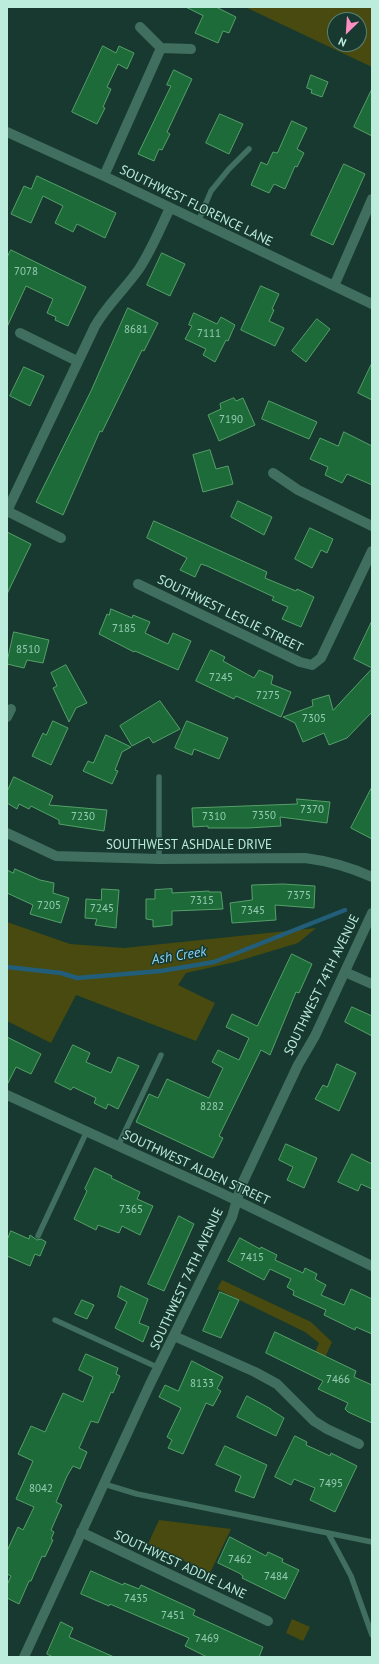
<!DOCTYPE html>
<style>
body{margin:0}
#map{position:relative;width:379px;height:1664px;overflow:hidden;background:#18392f;font-family:"PT Sans",sans-serif}
canvas{display:block}
.frame{position:absolute;inset:0;border:8px solid #bcecdb;pointer-events:none}
.north{position:absolute;left:327px;top:12px;width:40px;height:40px;box-sizing:border-box;background:#18392f;border:1px solid #5a8174;border-radius:50%;rotate:205deg;font-size:11px;font-weight:700;line-height:16px;text-align:center;color:#bcecdb}
.north::after{content:'';display:block;margin:auto;width:14px;height:18px;background:#fc8fc2;clip-path:polygon(50% 0,100% 100%,50% 72%,0 100%)}
</style>
<div id="map">
<canvas width="379" height="1664"></canvas>
<div class="frame"></div>
<div class="north">N</div>
</div>
<script>
const c = document.querySelector('canvas').getContext('2d');
c.lineJoin = 'round';
function fillPath(path, color) { c.fillStyle = color; c.fill(path, 'evenodd'); }
function stroke(path, color, width, dash) { c.strokeStyle = color; c.lineWidth = width; c.lineCap = dash ? 'butt' : 'round'; c.setLineDash(dash || []); c.stroke(path); }
function write(font, color, halo, rows, align = 'center') {
  c.font = font + ' "PT Sans",sans-serif'; c.lineWidth = 3; c.setLineDash([]); c.textBaseline = 'middle'; c.strokeStyle = halo; c.fillStyle = color; for (const [text, x, y, turn = 0] of rows) {
    c.save(); c.translate(x, y); c.rotate((+turn || 0) * Math.PI / 180); c.textAlign = isNaN(turn) ? turn : align; if (halo) c.strokeText(text, 0, 0); c.fillText(text, 0, 0); c.restore();
  }
}
const green = new Path2D(`
 M245,7H372V67ZM335,20H359V44H335Z
 M7,922L70,944L124,948L316,928L298,943L235,962L186,973L178,985L215,1003L196,1041L76,995L51,1043L7,1021Z
 M222,1280L311,1322L332,1342L323,1362L313,1357L319,1343L305,1332L217,1289Z
 M159,1520L231,1529L210,1573L148,1544Z
 M292,1619L310,1627L303,1641L286,1633Z`);
const stream = new Path2D(`
 M7,967L61,973L77,978L161,971L214,962L345,910`);
const building = new Path2D(`
 M186,7H216L236,17L229,33L223,31L218,43L195,33L203,16Z
 M103,46L116,53L119,46L134,53L127,69L118,64L107,87L111,89L103,107L105,108L97,124L72,112Z
 M174,70L192,79L167,132L170,134L162,150L159,149L154,161L138,154L171,86L167,85Z
 M311,75L328,82L322,97L311,93L312,90L307,88Z
 M372,89V136L354,127Z
 M220,114L243,124L229,154L206,143Z
 M292,121L307,128L297,149L304,153L297,167L295,166L285,189L274,184L269,193L251,185L261,162L267,165L273,152L277,153Z
 M344,164L365,174L333,245L311,235Z
 M37,176L116,213L105,238L77,224L73,232L55,223L63,206L43,196L31,223L11,214L24,186L31,189Z
 M11,250L86,287L68,326L55,320L56,317L47,313L53,299L26,286L7,327V258Z
 M162,253L185,264L170,296L147,285Z
 M261,286L279,294L272,309L274,310L269,321L284,328L275,346L241,330Z
 M128,308L158,323L144,351L142,350L102,432L100,431L63,515L36,502L91,391Z
 M194,313L217,324L221,317L235,325L228,341L226,340L215,362L203,355L206,349L185,339L192,326L189,325Z
 M317,319L330,329L306,362L292,351Z
 M372,363V400L358,393Z
 M24,367L44,376L30,406L10,396Z
 M234,398L236,401L243,398L255,425L219,441L208,415L221,409L220,404Z
 M269,401L317,422L309,439L262,419Z
 M344,432L372,446V485L347,474L342,483L325,475L328,467L310,459L320,438L338,446Z
 M210,450L216,469L228,466L233,484L203,492L193,455Z
 M238,501L272,517L264,535L231,517Z
 M154,521L267,572L265,578L296,591L297,589L314,597L301,627L282,619L288,607L272,600L274,597L207,566L201,564L195,577L180,570L187,558L147,538Z
 M310,528L333,539L327,553L321,550L312,568L295,559Z
 M7,532L31,544L7,594Z
 M111,609L132,618L133,615L150,622L145,633L168,644L173,633L191,641L178,670L135,651L134,652L99,634L107,614L109,615Z
 M372,621V668L354,659Z
 M14,632L49,640L43,663L27,660L24,668L7,664Z
 M211,650L225,657L223,661L254,678L259,670L273,676L271,684L291,692L281,717L236,696L234,699L196,681Z
 M66,665L87,703L76,708L69,722L53,688L57,686L51,673Z
 M372,669V712L347,738L329,745L324,733L303,742L295,723L283,717L313,706L312,700L329,695L333,710Z
 M160,701L180,729L153,743L149,737L132,746L120,726Z
 M53,721L68,728L51,765L32,756L43,733L46,735Z
 M187,721L228,738L219,759L194,749L192,755L175,748Z
 M106,735L131,747L122,752L115,770L118,771L112,784L83,771L88,761L93,763Z
 M14,777L53,796L49,805L107,810L104,831L59,824V820L31,806L29,809L19,804L17,809L7,803V792Z
 M372,787V839L351,828Z
 M297,799L330,802L327,823L280,817L281,826L248,828H208V826L193,827L192,808L297,804Z
 M15,869L40,880L54,883L53,893L69,898L61,923L30,914L33,905L7,893V870L13,873Z
 M252,885L283,884L315,886L314,908L275,905L276,920L232,923L230,903L252,900Z
 M102,889L119,890L116,928L95,925L97,919L85,918L86,899L101,900Z
 M172,889V893L209,891V892H221L223,909L172,911V925L153,927V920L146,919V899H155V890Z
 M292,954L312,964L299,993L296,992L270,1055L261,1050L219,1136L223,1138L213,1158L136,1122L149,1094L158,1098L167,1079L209,1098L223,1068L212,1062L218,1050L239,1060L249,1038L226,1027L232,1014L257,1026Z
 M352,1007L372,1016V1036L345,1022Z
 M7,1037L41,1054L31,1074L16,1067L7,1085Z
 M73,1045L90,1053L86,1062L111,1073L118,1057L139,1066L118,1109L108,1104L106,1109L94,1103L96,1098L73,1087L71,1090L55,1082Z
 M337,1064L356,1073L339,1111L315,1099L323,1085L327,1087Z
 M286,1144L317,1158L304,1188L287,1180L293,1167L279,1160Z
 M352,1154L372,1164V1189L361,1184L358,1191L338,1182Z
 M95,1168L112,1176L111,1178L140,1192L137,1199L153,1206L140,1235L122,1226L119,1233L98,1225L96,1230L74,1219L87,1191L85,1189Z
 M179,1216L194,1224L164,1291L148,1284Z
 M11,1231L29,1239L30,1235L37,1240L41,1239L46,1242L40,1256L35,1254L30,1266L7,1256V1241Z
 M240,1238L260,1249L261,1247L277,1255L275,1260L303,1273L305,1268L317,1274L315,1279L326,1285L321,1295L344,1305L351,1289L372,1299V1334L356,1327L355,1330L324,1315L326,1310L293,1295L294,1291L287,1287L291,1279L270,1269L264,1280L228,1261Z
 M121,1286L148,1299L139,1323L149,1327L143,1342L115,1328L127,1302L118,1297Z
 M220,1292L239,1300L221,1338L203,1331Z
 M82,1300L94,1305L87,1319L75,1314Z
 M275,1332L356,1371L354,1377L372,1385V1423L348,1412L345,1409L348,1403L318,1389L323,1381L266,1353Z
 M86,1354L118,1368L116,1374L120,1376L113,1393L111,1392L98,1423L91,1421L79,1448L87,1452L80,1469L73,1466L67,1476L56,1502L62,1505L51,1530L54,1532L51,1539L53,1540L45,1557L42,1556L31,1581H29L19,1604L7,1598V1585L11,1576L7,1574V1551L18,1527L23,1530L34,1507L16,1499L33,1461L18,1454L31,1426L45,1432L63,1393L83,1402L93,1377L79,1370Z
 M192,1361L223,1377L217,1389L221,1391L213,1406L206,1403L183,1454L168,1448L172,1440L167,1437L181,1408L159,1397L165,1385L178,1391Z
 M247,1396L271,1409V1410L273,1411L284,1418L276,1436L237,1417Z
 M295,1436L307,1442L306,1445L330,1456L331,1453L357,1466L335,1512L310,1500L315,1488L294,1479L291,1485L275,1477Z
 M225,1446L267,1465L254,1498L235,1491L241,1476L216,1465Z
 M230,1537L266,1556L268,1552L283,1559L282,1562L299,1570L285,1599L242,1578L243,1576L239,1573L218,1563Z
 M91,1571L123,1585L124,1583L139,1589L141,1585L195,1610L193,1615L263,1647L259,1657H207L185,1646L189,1638L110,1604L109,1606L81,1594Z
 M61,1622L73,1628L69,1637L114,1657H53L47,1654Z`);
const lane = new Path2D(`
 M198,222L211,191L229,169L249,149
 M159,777V859
 M118,1146L161,1055
 M38,1236L87,1131
 M55,1320L159,1368
 M104,1484L137,1494L372,1542
 M328,1533L351,1576L372,1635`);
const street = new Path2D(`
 M140,27L161,48L191,49
 M7,132L104,176L372,304
 M104,176L161,48
 M334,286L372,199
 M20,333L77,361
 M273,473L298,490L372,526
 M7,511L95,326C107,305 125,289 139,269C151,251 160,229 170,208
 M7,511L61,538
 M138,584L300,662L312,665L321,658L372,551
 M7,717L11,709
 M7,833L56,856L159,859L305,858C329,861 350,867 372,877
 M345,972L372,984
 M7,1095L219,1192L372,1266
 M174,1336L255,1372L277,1384L314,1421L327,1429L359,1444
 M81,1532L268,1621
 M24,1657L150,1384L232,1217L241,1186L298,1065L315,1036L372,913`);
const numberNames = [
 ["7078",26,272],
 ["8681",136,330],
 ["7111",209,334],
 ["7190",231,420],
 ["7185",124,629],
 ["8510",28,650],
 ["7245",221,678],
 ["7275",268,696],
 ["7305",314,719],
 ["7370",312,810],
 ["7350",264,816],
 ["7230",83,817],
 ["7310",214,817],
 ["7375",299,896],
 ["7315",202,901],
 ["7205",49,906],
 ["7245",102,909],
 ["7345",253,911],
 ["8282",212,1107],
 ["7365",131,1210],
 ["7415",252,1258],
 ["7466",338,1380],
 ["8133",202,1384],
 ["7495",331,1484],
 ["8042",41,1489],
 ["7462",240,1560],
 ["7484",276,1577],
 ["7435",136,1599],
 ["7451",173,1616],
 ["7469",207,1639]
];
const streetNames = [
 ["SOUTHWEST FLORENCE LANE",196,206,26],
 ["SOUTHWEST LESLIE STREET",230,614,26],
 ["SOUTHWEST ASHDALE DRIVE",189,845],
 ["SOUTHWEST 74TH AVENUE",322,985,-64],
 ["SOUTHWEST ALDEN STREET",196,1168,25],
 ["SOUTHWEST 74TH AVENUE",187,1279,-65],
 ["SOUTHWEST ADDIE LANE",180,1565,25]
];
const waterNames = [
 ["Ash Creek",179,956,-9]
];
fillPath(green, '#484a0f');
stroke(stream, '#225e79', 4.5);
fillPath(building, '#1e6b3a');
stroke(building, '#559f6a', 1);
stroke(lane, '#406e5f', 5.5);
stroke(street, '#406e5f', 10);
write('11px', '#94ccb3', null, numberNames);
write('13px', '#bcecdb', '#18392f', streetNames);
write('italic 14px', '#88d4fa', '#18392f', waterNames);
</script>
